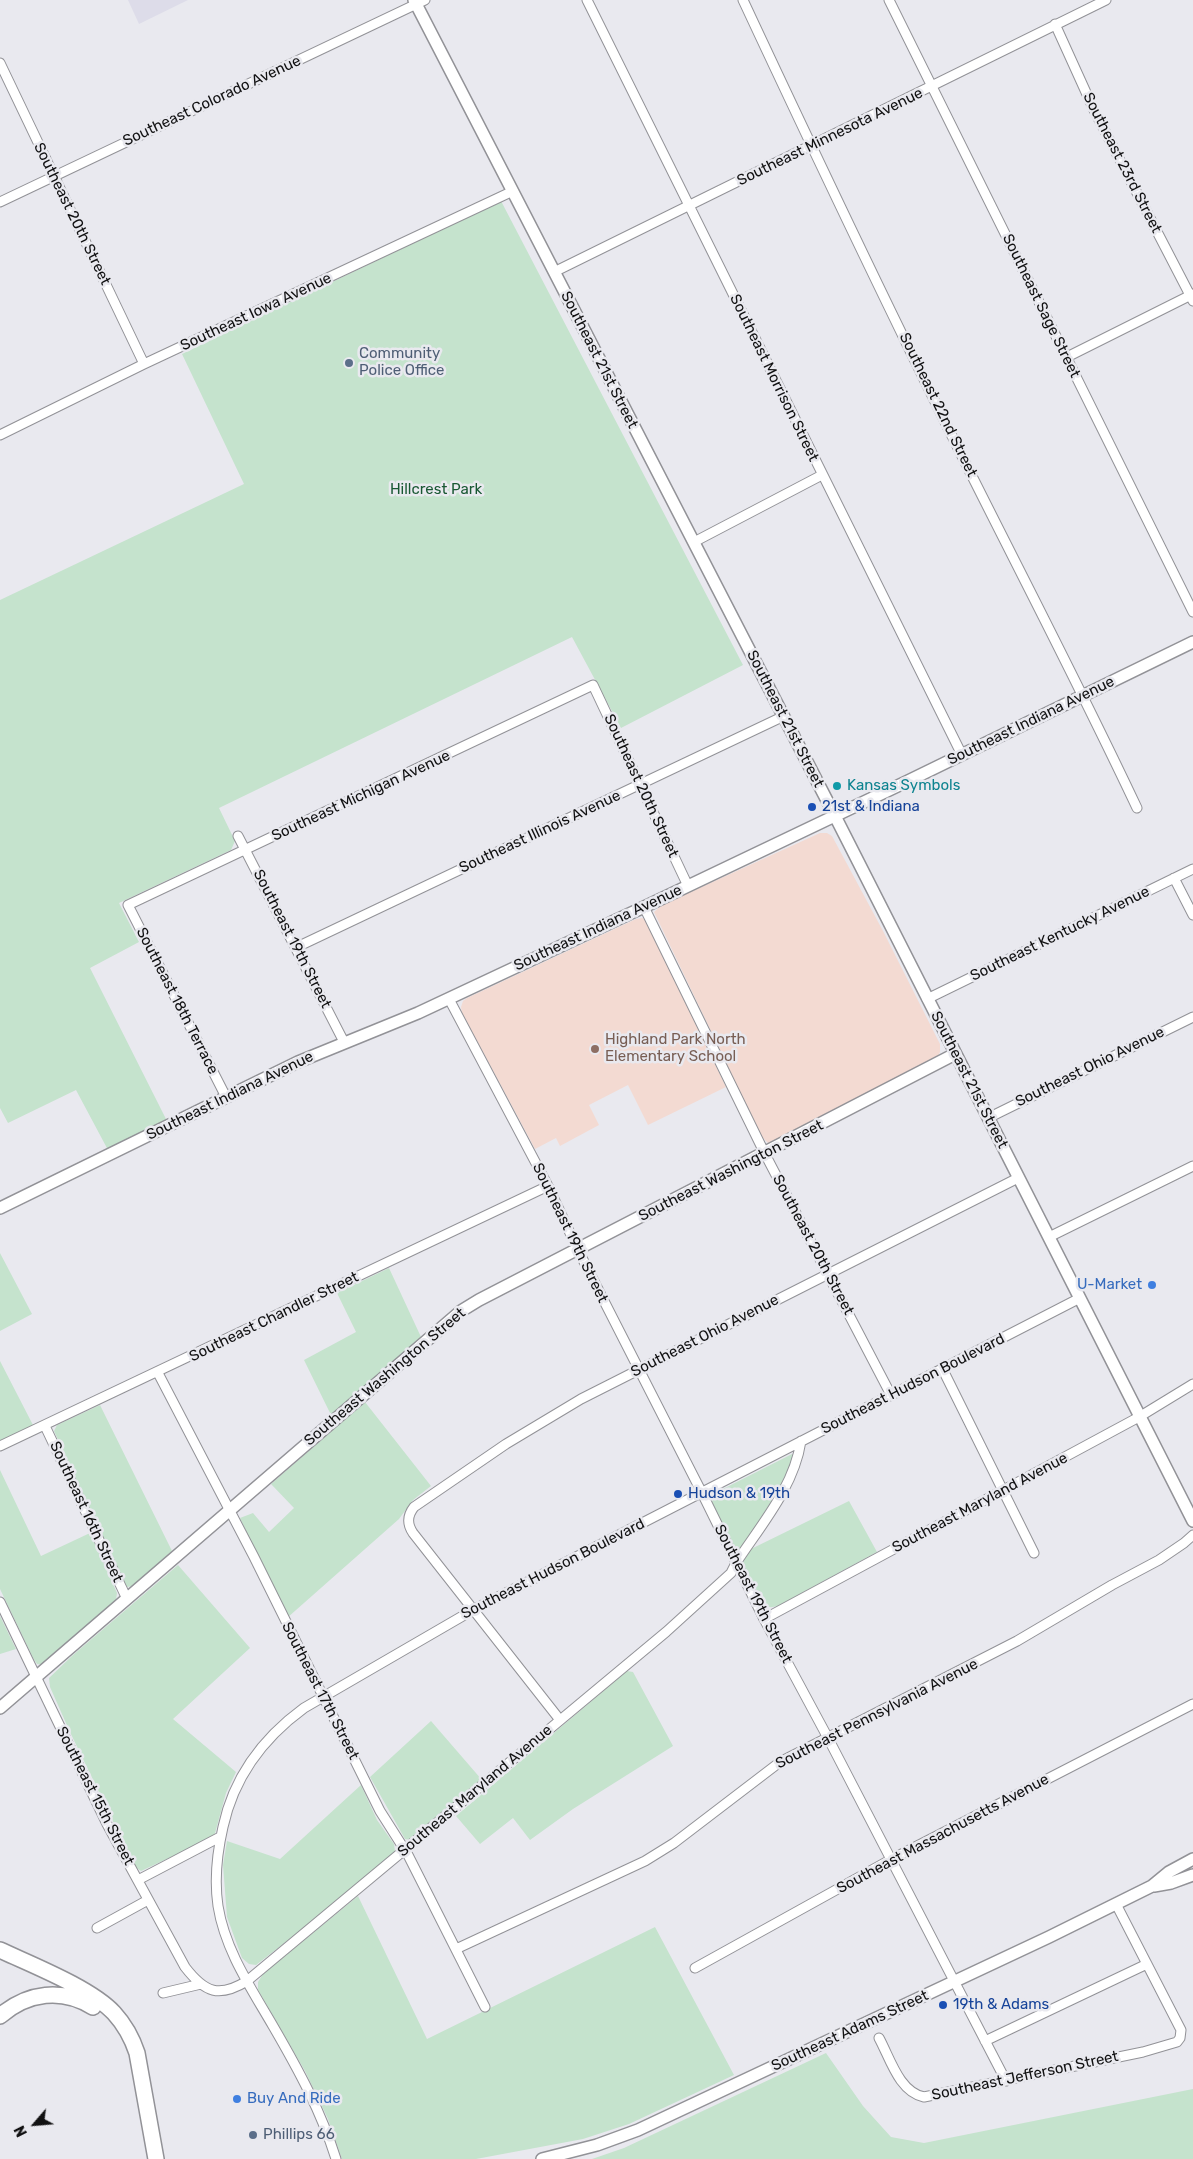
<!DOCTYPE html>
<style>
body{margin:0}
#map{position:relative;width:1193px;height:2159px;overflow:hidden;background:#e9e9ef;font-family:Rubik,sans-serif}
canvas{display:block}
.north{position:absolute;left:10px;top:2099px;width:50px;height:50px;-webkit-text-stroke:4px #e9e9ef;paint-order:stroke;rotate:243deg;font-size:14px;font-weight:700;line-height:20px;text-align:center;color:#111112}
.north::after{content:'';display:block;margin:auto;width:18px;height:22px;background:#111112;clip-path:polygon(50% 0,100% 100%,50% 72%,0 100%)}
</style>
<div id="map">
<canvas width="1193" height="2159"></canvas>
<div class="north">N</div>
</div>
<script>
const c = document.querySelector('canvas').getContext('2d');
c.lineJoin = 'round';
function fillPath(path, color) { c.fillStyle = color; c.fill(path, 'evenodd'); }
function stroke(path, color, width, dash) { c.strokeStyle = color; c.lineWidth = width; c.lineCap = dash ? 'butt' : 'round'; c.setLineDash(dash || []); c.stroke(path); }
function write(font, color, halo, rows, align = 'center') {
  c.font = font + ' Rubik,sans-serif'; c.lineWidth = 5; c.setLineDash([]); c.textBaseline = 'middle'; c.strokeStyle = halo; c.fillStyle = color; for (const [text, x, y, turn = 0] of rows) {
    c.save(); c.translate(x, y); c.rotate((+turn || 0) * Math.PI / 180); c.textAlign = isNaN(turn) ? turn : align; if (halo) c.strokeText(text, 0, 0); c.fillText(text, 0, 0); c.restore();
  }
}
const built = new Path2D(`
 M128,0H188L139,24Z`);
const education = new Path2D(`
 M820,833H827L832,836L883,931L940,1044V1052L937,1058L769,1144L761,1136L654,912L662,905Z
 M642,918L647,920L649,924L726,1087L648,1125L628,1085L589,1105L599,1125L560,1146L556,1138L535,1149L462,1013L461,1007L463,1001L467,998L636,919Z`);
const green = new Path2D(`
 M501,201L743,665L621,728L572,637L219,808L235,841L231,850L119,903L139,942L90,968L167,1121L108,1150L76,1090L8,1123L0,1108V600L244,484L182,354Z
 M0,1253L32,1314L0,1331Z
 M389,1268L421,1337L331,1415L304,1360L356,1332L337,1293Z
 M0,1361L34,1427L0,1441Z
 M365,1402L431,1486L413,1500L399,1519L287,1618L240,1518L253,1513L269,1532L294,1508L271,1484Z
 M100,1405L172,1551L133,1586L127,1587L122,1580L54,1431L57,1425Z
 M792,1454L795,1455L780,1488L742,1547L738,1550L734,1549L712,1503L713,1497L717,1492Z
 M0,1470L41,1556L90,1533L117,1593L116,1600L43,1665L37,1664L33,1658L0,1589Z
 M849,1501L877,1552L778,1606C773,1607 770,1608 766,1606C759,1601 742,1571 743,1563C744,1557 747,1553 751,1549Z
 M178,1565L250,1648L173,1719L236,1772L226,1793L214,1837L141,1871L135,1867L69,1730L50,1687L49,1678L73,1655Z
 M0,1616L16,1649L0,1654Z
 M627,1671L633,1672L673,1746L573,1809L530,1840L513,1818L480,1844L456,1816Z
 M431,1721L482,1780L409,1840L405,1839L370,1777Z
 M361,1785L377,1820L394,1844L395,1851L392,1860L256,1965L249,1964L242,1958L227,1917L223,1865L227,1841L280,1859Z
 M358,1896L427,2039L655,1927L734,2075L629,2124L583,2139L476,2159H342L328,2119L305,2071L258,1990V1982L263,1974Z
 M826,2053L863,2106L891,2137L924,2143L1193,2089V2159H592L624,2148Z`);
const street = new Path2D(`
 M587,0L962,755
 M743,0C815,154 888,308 964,460C1022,576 1082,691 1137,808
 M889,0L1193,612
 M1055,24L1094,110L1193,301
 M0,63L144,364
 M0,202L425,0
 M554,272L1106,0
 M1067,357L1193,294
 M0,435L144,364L513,191
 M694,542L822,475
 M238,836L344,1042
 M1174,878L1193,915
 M644,907L765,1154L891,1395
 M297,947L784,716
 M449,999L548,1186L578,1250L702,1493L764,1619L828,1738L1006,2081
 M927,999L1193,869
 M226,1097L128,905L593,685L688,886
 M988,1118L1193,1017
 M1049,1237L1193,1166
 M942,1368L1034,1553
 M158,1373L254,1557L380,1811L408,1855L485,2007
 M45,1426L127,1599
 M0,1446L548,1186
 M0,1602L107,1824L185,1967C205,1993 219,1998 247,1981L666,1632L731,1573L736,1563C761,1525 794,1487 801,1441
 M764,1619L1139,1417L1193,1384
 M560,1720L413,1533C407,1524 407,1516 414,1507L506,1444L581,1399L1018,1178
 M138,1880L220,1837
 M97,1928L148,1900
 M456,1949L645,1861L674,1843L780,1762L1017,1641L1112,1585L1159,1560L1184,1543L1193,1535
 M695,1968L890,1860L1193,1704
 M163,1993L201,1984
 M879,2038C890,2058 899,2092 924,2097L1143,2052L1177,2042L1180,2038L1181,2030L1116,1904
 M985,2041L1147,1964
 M336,2159C321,2111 298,2069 273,2026C251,1988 225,1950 218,1906C214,1879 217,1853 223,1827C234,1776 263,1738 304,1708L473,1610L1080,1298`);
const secondary = new Path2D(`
 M414,0L835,816L1193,1521
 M0,1208L298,1062L418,1013L644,907L908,781L1193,642
 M0,1708L461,1311L479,1300L955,1054
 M1154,1886L1171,1883L1193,1875
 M542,2159L597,2145L638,2130L1049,1937L1152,1886L1169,1872L1193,1859`);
const highway = new Path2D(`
 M0,1950C32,1965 91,1988 114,2013C125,2025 132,2038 137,2053L156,2159
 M0,2016C28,1992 62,1988 93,2007`);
const markers = [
 [349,363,5,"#5c6f8a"],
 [837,786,5,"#0f9aa8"],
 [812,807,5,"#1a4fb4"],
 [595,1049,5,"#8d6e63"],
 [1152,1285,5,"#3f7fe0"],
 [678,1494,5,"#1a4fb4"],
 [943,2005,5,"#1a4fb4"],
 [237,2099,5,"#3f7fe0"],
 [253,2135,5,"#5c6f8a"]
];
const streetNames = [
 ["Southeast Colorado Avenue",212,101,-25],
 ["Southeast Minnesota Avenue",830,137,-26],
 ["Southeast 23rd Street",1122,163,63],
 ["Southeast 20th Street",72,214,64],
 ["Southeast Sage Street",1041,306,64],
 ["Southeast Iowa Avenue",256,312,-25],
 ["Southeast 21st Street",599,360,63],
 ["Southeast Morrison Street",774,378,64],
 ["Southeast 22nd Street",938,405,64],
 ["Southeast 21st Street",785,719,63],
 ["Southeast Indiana Avenue",1031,721,-26],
 ["Southeast 20th Street",641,786,65],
 ["Southeast Michigan Avenue",361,796,-25],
 ["Southeast Illinois Avenue",540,832,-25],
 ["Southeast Indiana Avenue",598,928,-25],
 ["Southeast Kentucky Avenue",1060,934,-26],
 ["Southeast 19th Street",292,939,63],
 ["Southeast 18th Terrace",177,1001,63],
 ["Southeast Ohio Avenue",1090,1067,-26],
 ["Southeast 21st Street",969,1080,63],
 ["Southeast Indiana Avenue",230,1096,-26],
 ["Southeast Washington Street",731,1171,-27],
 ["Southeast 19th Street",570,1233,64],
 ["Southeast 20th Street",813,1245,62],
 ["Southeast Chandler Street",274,1317,-26],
 ["Southeast Ohio Avenue",705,1336,-27],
 ["Southeast Washington Street",385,1377,-40],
 ["Southeast Hudson Boulevard",913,1384,-27],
 ["Southeast Maryland Avenue",980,1503,-28],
 ["Southeast 16th Street",86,1512,65],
 ["Southeast Hudson Boulevard",553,1569,-27],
 ["Southeast 19th Street",753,1594,63],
 ["Southeast 17th Street",320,1691,63],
 ["Southeast Pennsylvania Avenue",877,1714,-27],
 ["Southeast Maryland Avenue",475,1791,-40],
 ["Southeast 15th Street",95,1796,63],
 ["Southeast Massachusetts Avenue",943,1834,-28],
 ["Southeast Adams Street",850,2031,-25],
 ["Southeast Jefferson Street",1025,2076,-12]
];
const serviceNames = [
 ["Community",359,354],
 ["Police Office",359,371],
 ["Phillips 66",263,2135]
];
const parkNames = [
 ["Hillcrest Park",436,490]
];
const cultureNames = [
 ["Kansas Symbols",847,786]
];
const transitNames = [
 ["21st & Indiana",822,807],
 ["Hudson & 19th",688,1494],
 ["19th & Adams",953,2005]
];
const educationNames = [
 ["Highland Park North",605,1040],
 ["Elementary School",605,1057]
];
const shopNames = [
 ["U-Market",1142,1285],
 ["Buy And Ride",247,2099,"left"]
];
fillPath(built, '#dddce9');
fillPath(education, '#f3dad2');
fillPath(green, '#c5e3cd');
stroke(street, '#929297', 11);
stroke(secondary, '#929297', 14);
stroke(highway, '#929297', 18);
stroke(street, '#fff', 9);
stroke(secondary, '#fff', 11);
stroke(highway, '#fff', 15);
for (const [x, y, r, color] of markers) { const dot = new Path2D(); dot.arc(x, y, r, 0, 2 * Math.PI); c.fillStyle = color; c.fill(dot); stroke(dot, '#e9e9ef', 2); }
write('15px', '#111112', '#e9e9ef', streetNames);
write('15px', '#4e5e75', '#e9e9ef', serviceNames, 'left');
write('15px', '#195833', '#e9e9ef', parkNames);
write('15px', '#0d838f', '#e9e9ef', cultureNames, 'left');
write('15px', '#164399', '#e9e9ef', transitNames, 'left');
write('15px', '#785e54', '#e9e9ef', educationNames, 'left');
write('15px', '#366cbe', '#e9e9ef', shopNames, 'right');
</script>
